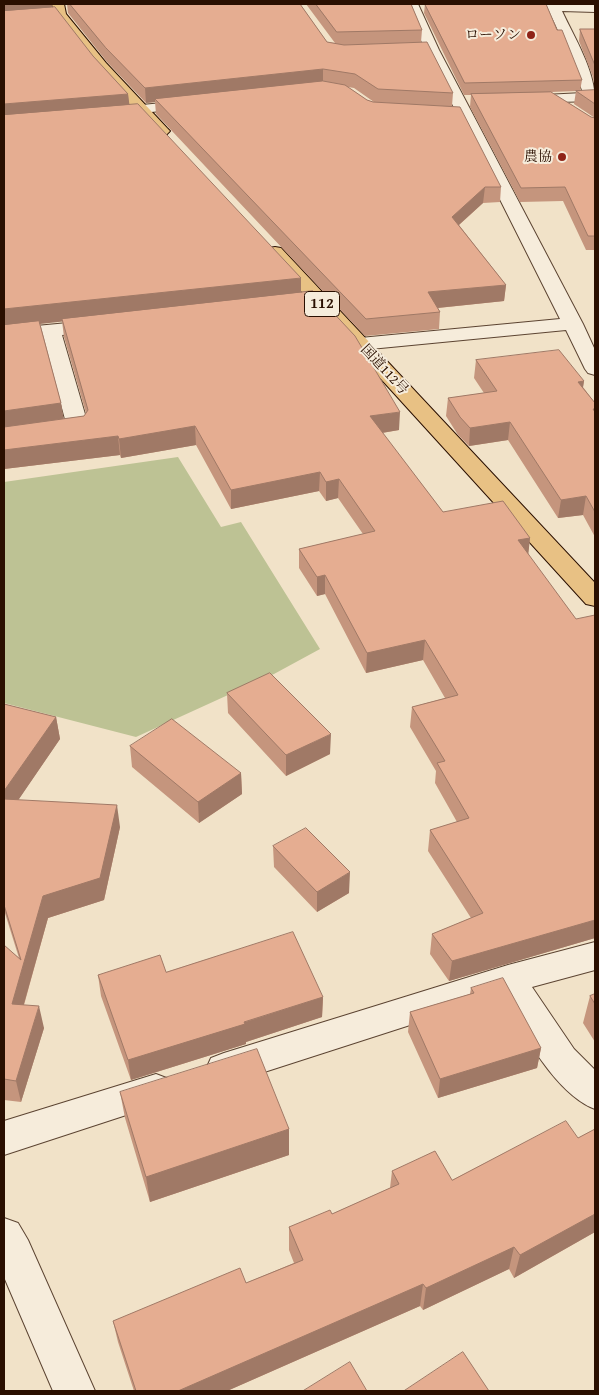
<!DOCTYPE html>
<meta charset="utf-8">
<style>
body{margin:0}
#map{position:relative;width:599px;height:1395px;overflow:hidden;background:#f1e2c8;font-family:"Gentium Book Plus",serif}
canvas{display:block}
.frame{position:absolute;inset:0;border:5px solid #2a0f00;pointer-events:none}
</style>
<div id="map">
<canvas width="599" height="1395"></canvas>
<div class="frame"></div>
</div>
<script>
const c = document.querySelector('canvas').getContext('2d');
c.lineJoin = 'round';
function fillPath(path, color) { c.fillStyle = color; c.fill(path, 'evenodd'); }
function stroke(path, color, width, dash) { c.strokeStyle = color; c.lineWidth = width; c.lineCap = dash ? 'butt' : 'round'; c.setLineDash(dash || []); c.stroke(path); }
function write(font, color, halo, rows, align = 'center') {
  c.font = font + ' "Gentium Book Plus","Noto Serif JP",serif'; c.lineWidth = 4; c.setLineDash([]); c.textBaseline = 'middle'; c.strokeStyle = halo; c.fillStyle = color; for (const [text, x, y, turn = 0] of rows) {
    c.save(); c.translate(x, y); c.rotate((+turn || 0) * Math.PI / 180); c.textAlign = isNaN(turn) ? turn : align; if (halo) c.strokeText(text, 0, 0); c.fillText(text, 0, 0); c.restore();
  }
}
const green = new Path2D(`
 M178,457L221,527L241,522L320,649L274,674L136,737L4,703V482Z`);
const minor = new Path2D(`
 M406,4H418L439,50L583,324L595,350V375L588,373L585,369L566,330L360,350L353,348L350,344L353,340L360,338L560,319L425,50Z
 M507,4H595V12L562,11C575,39 595,70 595,101L520,103L518,100L520,97L525,96L583,93L568,52L549,11H511L507,10L505,7Z
 M193,100L198,101L200,104L198,107L142,113L137,112L135,109L137,106L142,105Z
 M100,320L107,322L110,326L107,330L62,335L89,428L86,433L4,444V432L66,423L43,337L4,341V329Z
 M595,942V970L532,987L574,1049L595,1070V1109C555,1094 523,1031 500,996L224,1085L211,1080L206,1069L211,1058L224,1053L508,965Z
 M156,1074L169,1079L174,1090L169,1101L4,1155V1121Z
 M4,1218L18,1223L28,1240L95,1391H53L4,1277Z`);
const highway = new Path2D(`
 M52,4H64L66,14L106,63L167,128L170,131L167,134H157L96,69L54,14Z
 M275,247L281,248L595,583V606L586,604L269,256L266,252L269,248Z`);
const wall = new Path2D(`
 M4,4H52L51,7L93,56L128,94L129,105L301,292L399,430L382,433L443,512L530,538L528,553L595,938L449,981L430,954L432,934L471,918L428,851L430,830L457,822L435,783L436,771L410,727L412,707L445,698L423,660L366,673L325,594L317,596L299,568V549L363,534L338,498L326,501L319,491L231,509L196,445L121,458L120,455L4,469ZM62,321L64,337L86,413L84,416L63,419L61,403L40,323Z
 M67,4H300L327,42L335,43L306,4H411L422,30L421,42L453,93L452,106L501,187L500,202L483,203L459,225L506,285L504,301L438,308L440,312L439,329L365,336L156,114L155,102L146,103L107,62L68,13ZM348,87L354,88L374,102L367,100Z
 M425,4H546L557,30L582,80L580,91L595,90V118L574,104L576,91L551,92L591,117L595,118V250H586L563,201L520,202L470,107L471,95H464L424,13Z
 M580,29H595V90L593,77L579,41Z
 M476,360L584,381L583,387L595,403V537L583,515L558,518L508,440L469,446L458,435L446,416L448,398L484,393L474,378Z
 M227,693L330,754L286,776L228,713Z
 M4,704L56,717L60,739L18,800L120,827L104,900L48,918L24,1005L44,1028L21,1102L4,1100V945L19,958L4,910Z
 M130,746L241,773L242,794L199,823L132,767Z
 M273,846L349,893L317,912L274,867Z
 M166,972L323,997L322,1017L246,1042V1044L131,1080L101,996L98,975Z
 M471,988L541,1048L537,1068L438,1098L408,1032L410,1012L470,994Z
 M595,994V1042L583,1023L590,996Z
 M120,1092L289,1129V1155L150,1202L125,1118Z
 M595,1129V1232L514,1278L509,1269L423,1310L420,1306L227,1391H134L118,1342L113,1321L246,1283L294,1263L289,1250V1227L332,1214L390,1188L392,1171L452,1180L578,1138Z`);
const shadedWall = new Path2D(`
 M4,4H52L51,9L4,14Z
 M323,69V83L155,99V102L146,103L145,88Z
 M128,94L130,109L4,119V104Z
 M485,187L483,203L451,232L452,217Z
 M301,278V295L4,328V309Z
 M506,285L504,301L427,309L428,292Z
 M584,381L581,399L578,382Z
 M61,403L64,421L4,430V411Z
 M400,412L399,430L369,435L370,416Z
 M510,422L508,440L469,446L470,428Z
 M195,426L196,445L121,458L119,439Z
 M118,436L120,455L4,469V450Z
 M320,472L319,491L231,509V490Z
 M339,479L338,498L326,501V482Z
 M586,496L583,515L558,518L561,500Z
 M530,538L528,557L518,540Z
 M325,575V594L317,596V577Z
 M425,640L423,660L366,673L367,653Z
 M56,717L60,739L4,821V791Z
 M331,734L330,754L286,776V755Z
 M241,773L242,794L199,823L198,802Z
 M117,805L120,827L104,900L48,918L18,1025L12,1004L43,896Z
 M350,872L349,893L317,912V892Z
 M595,920V938L449,981L452,961Z
 M323,997L322,1017L246,1042V1044L131,1080L128,1060Z
 M39,1006L44,1028L21,1102L16,1081Z
 M541,1048L537,1068L438,1098L440,1079Z
 M289,1129V1155L150,1202L146,1177Z
 M595,1214V1232L514,1278L520,1255Z
 M514,1247L509,1269L423,1310L426,1288Z
 M423,1284L420,1306L227,1391H178Z`);
const building = new Path2D(`
 M70,4H300L327,42L344,45L427,42L453,93L378,89L355,74L323,69L145,88L106,48Z
 M316,4H411L422,30L337,32Z
 M425,4H546L557,30H562L582,80L465,83Z
 M55,7L93,56L128,94L4,104V11Z
 M580,29H595V65Z
 M323,81L345,85L367,100L373,102L460,107L501,187H485L452,217L506,285L428,292L440,312L366,319L155,99Z
 M595,90V104L576,91Z
 M551,92L591,117L595,118V236H588L565,187L521,188L471,94Z
 M138,104L301,278L4,309V115Z
 M313,291L355,336L400,412L370,416L443,512L503,501L530,538L518,540L576,619L595,615V920L452,961L432,934L483,913L430,830L469,818L437,763L445,761L412,707L458,695L425,640L367,653L325,575L317,577L299,549L375,531L339,479L326,482L320,472L231,490L195,426L119,439L118,436L4,450V427L84,416L88,410L62,319Z
 M39,321L61,403L4,411V325Z
 M559,350L584,381L578,382L595,403V409H593L595,412V512L586,496L561,500L510,422L470,428L460,417L448,398L497,391L476,360Z
 M270,673L331,734L286,755L227,693Z
 M4,704L56,717L4,791Z
 M172,719L241,773L198,802L130,746Z
 M4,799L117,805L100,878L43,896L12,1004L39,1006L16,1081L4,1079V945L21,960L4,905Z
 M306,828L350,872L317,892L273,846Z
 M293,932L323,997L244,1022L245,1024L128,1060L98,975L160,955L166,972Z
 M503,978L541,1048L440,1079L410,1012L474,993L471,988Z
 M595,994V1004L590,996Z
 M257,1049L289,1129L146,1177L120,1092Z
 M566,1121L578,1138L595,1129V1214L520,1255L514,1247L426,1288L423,1284L178,1391H136L113,1321L240,1268L246,1283L303,1260L289,1227L330,1210L332,1214L399,1184L392,1171L435,1151L452,1180Z
 M463,1352L489,1391H404Z
 M350,1362L367,1391H303Z`);
const markers = [
 [531,35,5,"#8f2418"],
 [562,157,5,"#8f2418"]
];
const farPoinames = [
 ["ローソン",521,35],
 ["農協",552,157]
];
const farStreetnames = [
 ["国道112号",384,370,47]
];
const shields = [
 [322,304,35]
];
const shieldNames = [
 ["112",322,304]
];
fillPath(green, '#bdc294');
stroke(minor, '#5c4432', 2);
stroke(highway, '#2a0f00', 2);
fillPath(minor, '#f6ecdb');
fillPath(highway, '#e8c184');
fillPath(wall, '#c5957d');
fillPath(shadedWall, '#a07966');
fillPath(building, '#e5ad91');
stroke(building, '#a07966', 1);
for (const [x, y, r, color] of markers) { const dot = new Path2D(); dot.arc(x, y, r, 0, 2 * Math.PI); c.fillStyle = color; c.fill(dot); stroke(dot, '#f6ecdb', 2); }
write('14px', '#2a0f00', '#f6ecdb', farPoinames, 'right');
write('14px', '#2a0f00', '#f6ecdb', farStreetnames);
for (const [x, y, w] of shields) { const box = new Path2D(); box.roundRect(x - w / 2, y - 12.5, w, 25, 4); c.fillStyle = '#f6ecdb'; c.fill(box); stroke(box, '#2a0f00', 1); }
write('bold 15px', '#2a0f00', null, shieldNames);
</script>
